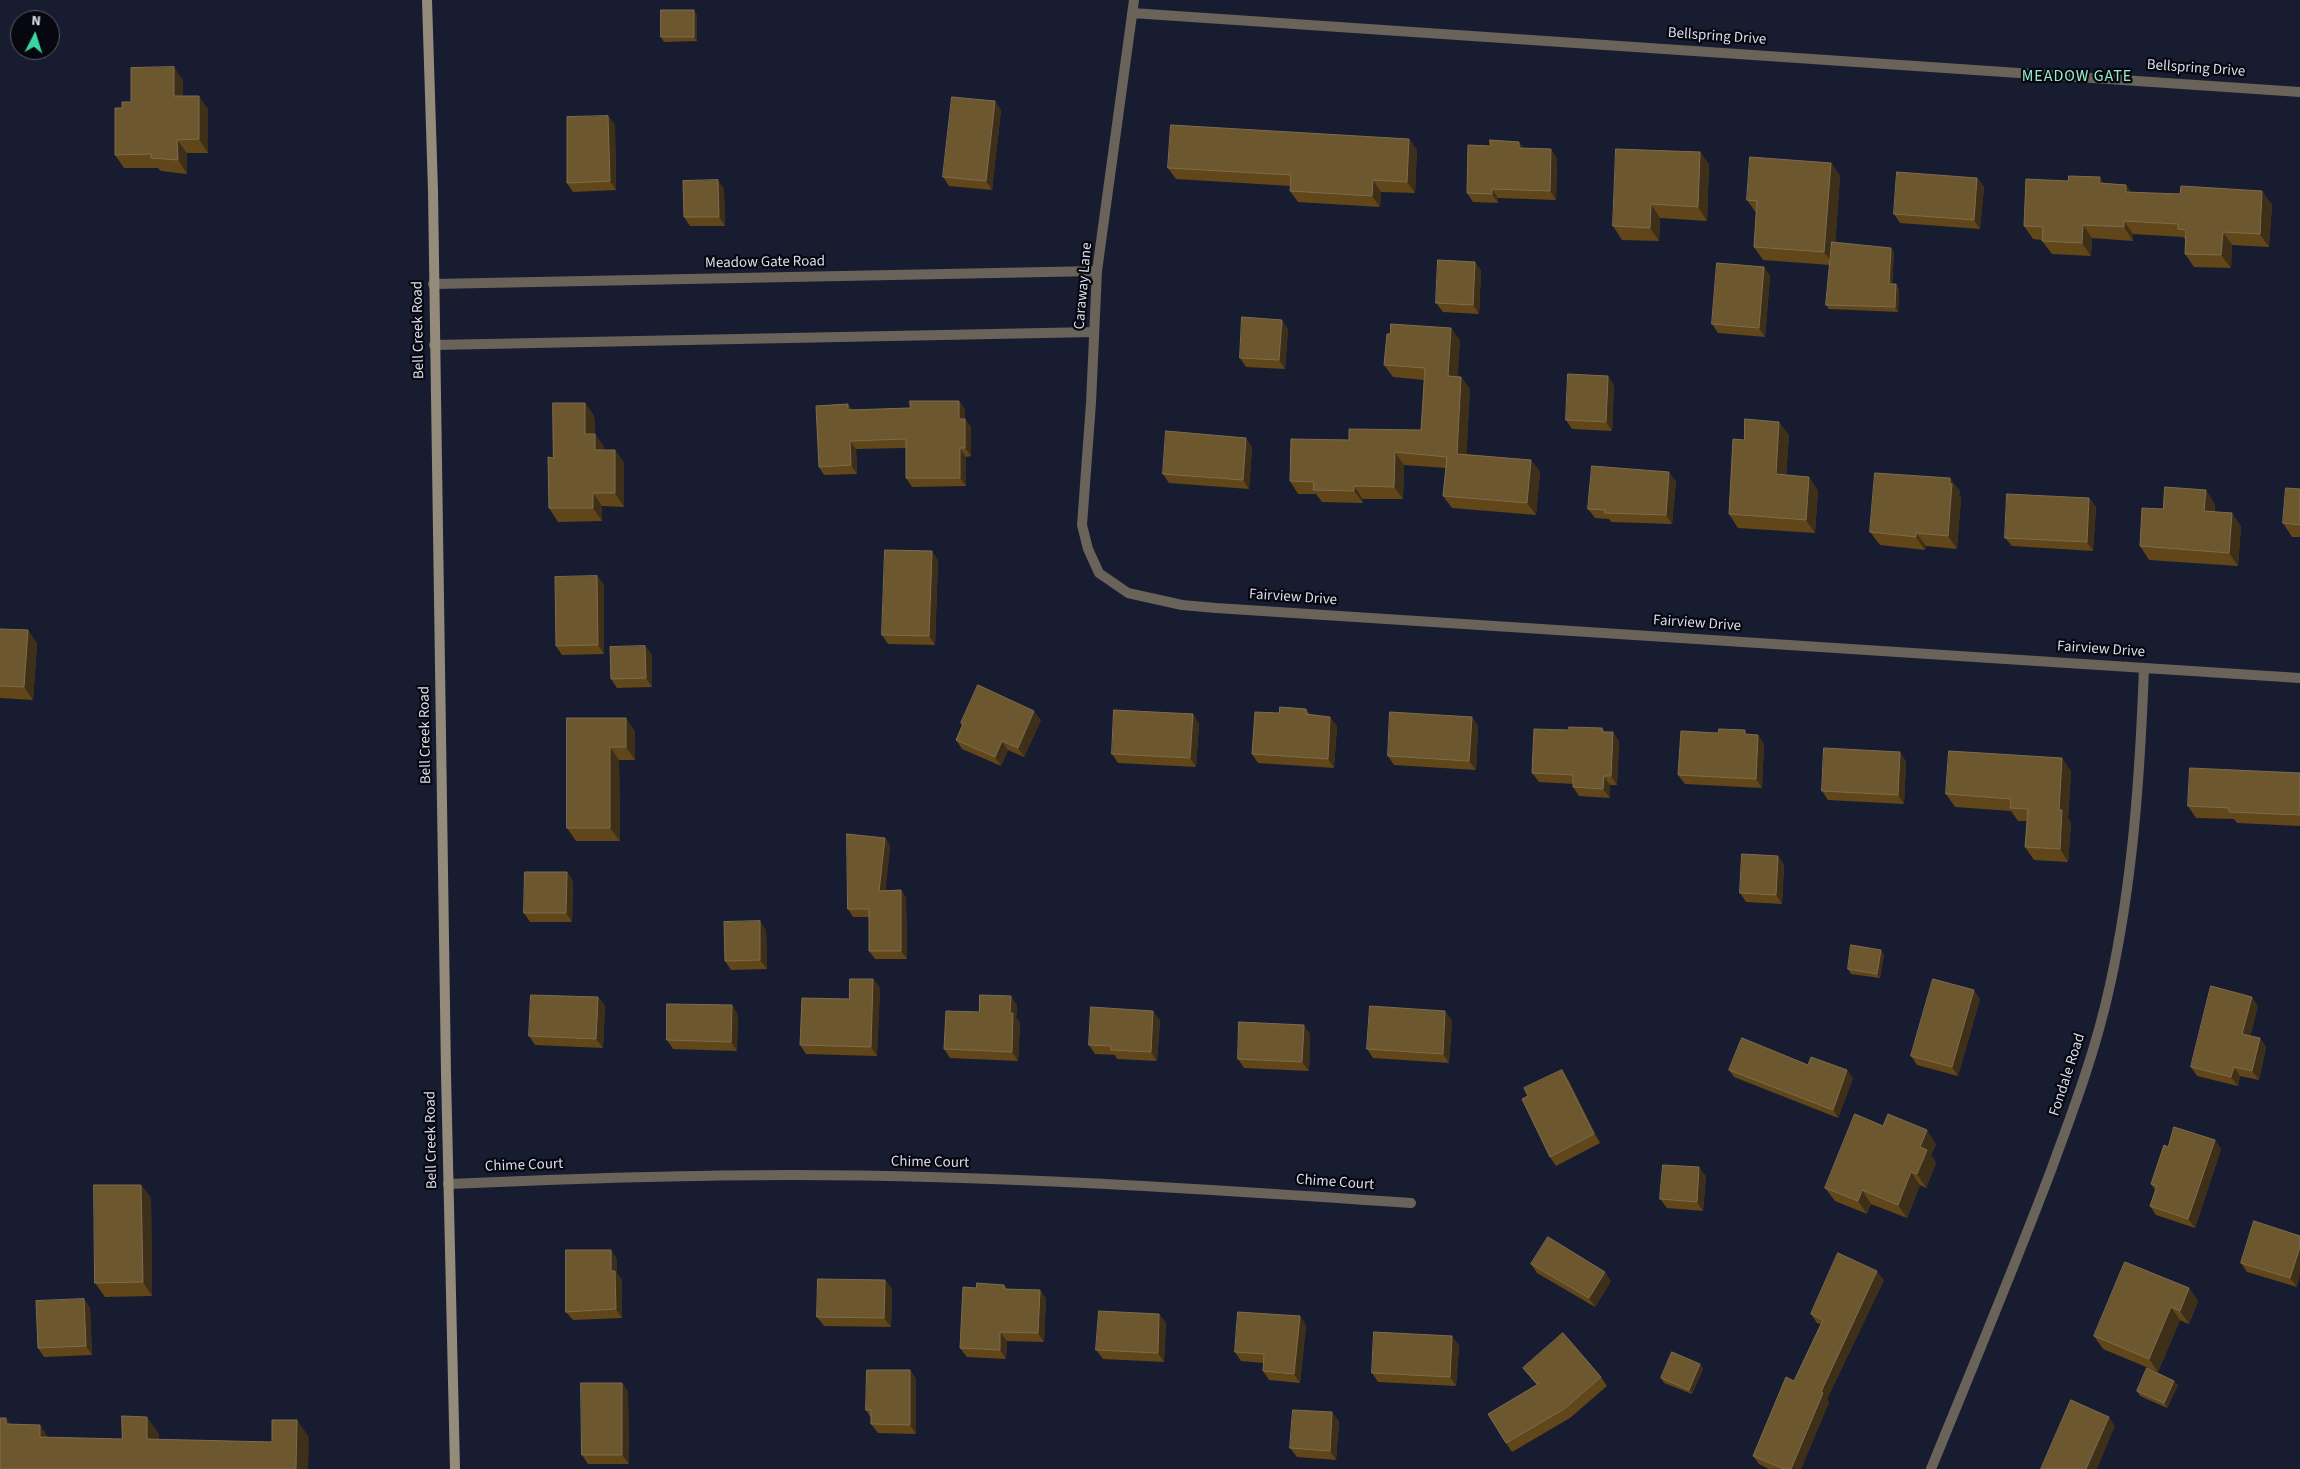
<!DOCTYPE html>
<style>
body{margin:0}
#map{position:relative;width:2300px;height:1469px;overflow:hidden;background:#181c30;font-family:"Source Sans 3",sans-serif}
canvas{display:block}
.north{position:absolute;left:10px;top:10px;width:50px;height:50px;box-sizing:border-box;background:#06070f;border:1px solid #5b5d67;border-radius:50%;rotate:5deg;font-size:14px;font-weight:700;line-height:20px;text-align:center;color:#daddeb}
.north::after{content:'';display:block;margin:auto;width:18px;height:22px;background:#3cd4a3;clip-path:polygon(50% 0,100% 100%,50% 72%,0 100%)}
</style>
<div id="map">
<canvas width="2300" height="1469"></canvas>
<div class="north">N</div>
</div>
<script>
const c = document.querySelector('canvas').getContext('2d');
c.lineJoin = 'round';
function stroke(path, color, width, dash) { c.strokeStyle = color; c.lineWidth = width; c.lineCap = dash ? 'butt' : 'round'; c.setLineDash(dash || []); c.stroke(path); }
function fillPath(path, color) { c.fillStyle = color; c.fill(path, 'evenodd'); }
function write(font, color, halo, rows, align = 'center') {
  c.font = font + ' "Source Sans 3",sans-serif'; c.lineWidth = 4.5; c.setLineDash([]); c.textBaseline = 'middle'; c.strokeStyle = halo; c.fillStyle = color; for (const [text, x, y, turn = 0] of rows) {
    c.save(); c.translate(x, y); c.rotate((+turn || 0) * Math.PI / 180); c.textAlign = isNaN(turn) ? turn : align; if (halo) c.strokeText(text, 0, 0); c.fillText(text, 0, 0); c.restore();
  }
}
const street = new Path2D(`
 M1134,0L1097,271L1091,403L1082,525L1088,549L1099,573L1128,593L1182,605L1216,608L2300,678
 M1132,13L2300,92
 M433,284L1097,271
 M434,345L1094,332
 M448,1184C563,1179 677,1175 792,1175C998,1175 1205,1189 1411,1203
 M1931,1469C1971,1371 2012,1273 2050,1173C2073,1111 2096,1050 2110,985C2133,881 2140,774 2144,668`);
const secondary = new Path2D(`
 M427,0L433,191L446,1074L455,1469`);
const wall = new Path2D(`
 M697,15V41L664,42L661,37Z
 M183,80V96L208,109V153H187V174L161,171L158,168H124L115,155L122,108L131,102Z
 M1001,110L992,190L949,186L943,177Z
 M608,116L615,125L616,190L573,192L567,183Z
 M1409,139L1417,150L1415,193L1381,192L1380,207L1298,202L1290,191L1291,186L1176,179L1168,168Z
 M1490,146L1524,148L1557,158L1556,200L1498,198V203L1473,202L1467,193Z
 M1700,152L1709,165L1707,221L1660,218L1659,241L1622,240L1613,226Z
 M1831,163L1840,176L1835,243L1894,252L1892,284H1896L1899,289L1898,312L1829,309L1826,305L1830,265L1763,260L1754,247L1756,213L1747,200Z
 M1977,178L1984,187L1980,229L1900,223L1894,214Z
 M2104,183L2126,185L2131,192L2272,204L2269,247L2232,245L2231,268L2194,267L2185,254L2186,240L2183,237L2133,234V241L2092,238L2091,256L2052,254L2042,241V240L2033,239L2024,226Z
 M724,189L725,226H690L684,217Z
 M1475,262L1481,271L1479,314L1443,312L1436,303Z
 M1764,267L1770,276L1765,337L1718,333L1712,324Z
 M1288,329L1285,369L1246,367L1240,358Z
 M1460,340L1457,377H1461L1470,389L1466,454L1531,460L1540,472L1536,515L1452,508L1443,496L1446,468L1404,465L1403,499H1363V503L1322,502L1316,494H1298L1290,481L1349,440L1421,430L1424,380L1393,377L1384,365Z
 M1614,385L1612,431L1572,429L1566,420Z
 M585,403L594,416L595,434L604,447V450H615L624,463V507L602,506V521L558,522L549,508L553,458Z
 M965,409V419L971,427V456L966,457V486L912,487L906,478V448L856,449L857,474L824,475L819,467L852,410Z
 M1789,435L1786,475L1818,490L1815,533L1738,528L1729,514L1744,440Z
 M1252,447L1249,489L1169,483L1163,474Z
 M1676,481L1672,524L1611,522L1609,519L1595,518L1588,509Z
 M2300,489V537H2292L2283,523Z
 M1960,491L1959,495L1961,498L1957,549L1926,546L1925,550L1880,545L1870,532Z
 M2089,498L2096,507L2093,551L2012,546L2005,538Z
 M2215,504V512L2241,526L2238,566L2149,560L2140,546L2163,509Z
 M938,560L935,645L888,644L882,635Z
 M597,576L604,585V654L562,655L556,646Z
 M0,629L28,630L37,644L33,700L0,698Z
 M645,646L652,655V687L617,688L611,679Z
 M1306,709L1310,715L1337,726L1334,768L1258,763L1252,754L1279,713Z
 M1472,717L1478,726L1476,770L1394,765L1388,756Z
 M567,718L635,731V760H619L620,841H576L567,828Z
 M1041,720L1024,757L1008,750L1001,766L962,749L956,740L962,725L961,723Z
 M1199,723L1196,767L1118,763L1112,754Z
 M1602,728L1605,732L1619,741L1617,785H1610V798L1579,796L1573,787V784L1539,782L1532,773L1569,730Z
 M1748,734L1764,744L1762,788L1685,784L1678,775Z
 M1906,761L1904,804L1828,800L1822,791Z
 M2071,771L2068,818L2071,823L2068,862L2034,860L2025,847L2027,821H2018L2011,811L1955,807L1946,794Z
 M2300,773V826L2237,823L2234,819L2196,818L2188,806Z
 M885,838L890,846L885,891L901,890L906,898L907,959H875L869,951V917H853L848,909Z
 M1778,856L1784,865L1782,904L1746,902L1740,893Z
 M567,872L573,881L572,922H530L524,913Z
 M766,930L767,969L731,970L725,961Z
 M1884,954L1880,978L1851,974L1848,969Z
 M873,979L880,988L877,1056L806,1054L800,1045L849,999Z
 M598,997L605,1006L603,1048L535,1045L529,1036Z
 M1980,999L1958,1076L1917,1065L1911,1056Z
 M1017,1005L1016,1018L1020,1022L1018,1061L950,1058L944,1049L979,1012Z
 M2258,1006L2250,1036L2260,1038L2266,1047L2259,1080L2240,1076L2238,1086L2197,1076L2191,1067Z
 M738,1014L737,1051L673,1049L667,1040Z
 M1160,1020L1157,1061L1117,1059L1115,1055L1095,1054L1089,1045Z
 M1452,1020L1449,1063L1373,1058L1367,1049Z
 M1310,1034L1309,1071L1244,1068L1238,1059Z
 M1808,1065L1853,1078L1838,1118L1734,1077L1729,1070Z
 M1568,1079L1600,1143L1556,1166L1550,1157L1528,1096Z
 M1883,1126L1936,1144L1931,1155L1936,1163L1926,1188L1920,1185L1907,1218L1871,1204L1867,1214L1835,1201L1825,1188Z
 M2168,1147L2221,1149L2195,1228L2156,1215L2150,1206L2155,1190L2151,1184Z
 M1706,1176L1703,1211L1667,1208L1660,1199Z
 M141,1185L151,1198L152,1296L105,1297L95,1283Z
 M2300,1236L2297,1287L2247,1272L2241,1263Z
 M617,1259V1273L622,1280V1318L573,1320L566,1312Z
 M1531,1264L1611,1281L1595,1307L1537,1273Z
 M885,1280L892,1289L891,1327L824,1326L817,1317Z
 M1884,1280L1827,1399L1829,1402L1801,1469H1769L1759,1464L1753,1456L1794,1381L1821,1324L1817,1323L1811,1314Z
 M1004,1285L1007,1289L1040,1290L1046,1299L1044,1342L1007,1341L1006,1359L967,1357L960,1348L976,1288Z
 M2189,1288L2198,1301L2189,1324L2180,1320L2158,1372L2103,1349L2094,1336Z
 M84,1299L90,1308L92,1355L44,1357L38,1348Z
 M1159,1314L1166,1323L1164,1362L1103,1359L1096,1350Z
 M1306,1325L1300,1383L1269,1380L1263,1371L1264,1363L1241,1361L1235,1352Z
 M1459,1345L1456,1386L1378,1382L1372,1373Z
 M1700,1364L1703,1369L1692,1394L1664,1383L1661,1378Z
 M1523,1368L1601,1377L1607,1386L1570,1418L1512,1452L1506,1443L1537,1385Z
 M910,1370L916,1379V1434L878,1433L871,1424V1418L866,1410Z
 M622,1383L628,1392L629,1464H588L582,1455Z
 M2178,1385L2167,1408L2140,1396L2137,1391Z
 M1339,1421L1336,1460L1297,1457L1290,1448Z`);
const shadedWall = new Path2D(`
 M694,10L697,15V41L694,37Z
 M174,67L183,80V109L174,96Z
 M199,96L208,109V153L199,139Z
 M995,101L1001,110L992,190L986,181Z
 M608,116L615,125L616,190L610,181Z
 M1409,139L1417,150L1415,193L1407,182Z
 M177,140L187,153V174L178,160Z
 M1519,142L1526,151L1519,148Z
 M1551,149L1557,158L1556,200L1550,191Z
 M1700,152L1709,165L1707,221L1698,207Z
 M1831,163L1840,176L1834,265L1824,252Z
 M2100,177L2109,190L2099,183Z
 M1977,178L1984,187L1980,229L1974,220Z
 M718,180L724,189L725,226L719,217Z
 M1373,180L1381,192L1380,207L1372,196Z
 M2126,185L2136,198L2126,192Z
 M1492,189L1498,198V203L1492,194Z
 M2262,191L2272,204L2269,247L2260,234Z
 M1651,204L1660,218L1659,241L1650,228Z
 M2124,221L2133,234V241L2124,227Z
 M2083,225L2092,238L2091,256L2082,243Z
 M2223,232L2232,245L2231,268L2221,255Z
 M1891,248L1894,252L1892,288L1889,284Z
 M1475,262L1481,271L1479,314L1473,305Z
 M1764,267L1770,276L1765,337L1759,328Z
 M1896,284L1899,289L1898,312L1895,307Z
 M1282,320L1288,329L1285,369L1279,360Z
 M1451,328L1460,340L1457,388L1448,376Z
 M1608,376L1614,385L1612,431L1606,422Z
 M1461,377L1470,389L1466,466L1457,454Z
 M959,401L965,409V419L971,427V456L965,448L959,419Z
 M585,403L594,416L595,434L604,447V463L595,450L585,434Z
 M848,404L854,412L848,410Z
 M1779,422L1789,435L1785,487L1776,474Z
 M1246,438L1252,447L1249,489L1243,480Z
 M850,441L856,449L857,474L851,465Z
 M960,448L966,457V486L960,478Z
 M615,450L624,463V507L615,493Z
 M1395,452L1404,465L1403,499L1394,487Z
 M1531,460L1540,472L1536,515L1527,503Z
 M1669,472L1676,481L1672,524L1666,515Z
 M1809,477L1818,490L1815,533L1806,520Z
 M1950,478L1960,491L1959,495L1961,498L1957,549L1948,536Z
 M1354,486L1363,499V503L1354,491Z
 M2206,490L2215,504L2214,524L2204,511Z
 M593,493L602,506V521L593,508Z
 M2089,498L2096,507L2093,551L2087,542Z
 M2232,513L2241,526L2238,566L2229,553Z
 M1916,533L1926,546L1925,550L1916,537Z
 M932,551L938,560L935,645L929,636Z
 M597,576L604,585V654L598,645Z
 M28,630L37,644L33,700L24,687Z
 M645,646L652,655V687L646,678Z
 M1034,711L1041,720L1024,757L1018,748Z
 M1193,714L1199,723L1196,767L1190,758Z
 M1330,717L1337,726L1334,768L1328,759Z
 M1472,717L1478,726L1476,770L1469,761Z
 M626,718L635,731V760L626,747Z
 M1613,732L1619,741L1617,785L1611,776Z
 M1758,735L1764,744L1762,788L1756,779Z
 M1002,741L1008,750L1001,766L995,757Z
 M610,747L619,760L620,841L610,828Z
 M1900,752L1906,761L1904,804L1898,795Z
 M2062,758L2071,771L2068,818L2071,823L2068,862L2060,849L2059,810Z
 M1604,776L1610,785V798L1603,789Z
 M885,838L890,846L885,899L879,891Z
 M1778,856L1784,865L1782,904L1776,895Z
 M567,872L573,881L572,922L566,913Z
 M901,890L906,898L907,959L901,951Z
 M760,921L766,930L767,969L760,960Z
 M1881,950L1884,954L1880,978L1877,974Z
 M873,979L880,988L877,1056L871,1047Z
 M1974,990L1980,999L1958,1076L1952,1067Z
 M1011,996L1017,1005L1016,1018L1020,1022L1018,1061L1012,1052L1010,1013Z
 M598,997L605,1006L603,1048L596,1039Z
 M2252,997L2258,1006L2249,1042L2242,1034Z
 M732,1005L738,1014L737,1051L731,1042Z
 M1153,1011L1160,1020L1157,1061L1151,1052Z
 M1445,1011L1452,1020L1449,1063L1443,1054Z
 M1304,1025L1310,1034L1309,1071L1302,1062Z
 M2260,1038L2266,1047L2259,1080L2252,1071Z
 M2234,1067L2240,1076L2238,1086L2231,1077Z
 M1562,1070L1568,1079L1600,1143L1594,1134Z
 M1847,1070L1853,1078L1838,1118L1833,1110Z
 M1927,1130L1936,1144L1931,1155L1936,1163L1926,1188L1917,1174L1920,1147Z
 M2215,1140L2221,1149L2195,1228L2188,1219Z
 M1699,1167L1706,1176L1703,1211L1697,1202Z
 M1911,1172L1920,1185L1907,1218L1898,1205Z
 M141,1185L151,1198L152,1296L143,1282Z
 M1862,1190L1871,1204L1867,1214L1858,1201Z
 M2300,1247V1276L2297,1287L2290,1278Z
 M611,1250L617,1259V1273L622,1280V1318L616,1309L611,1271Z
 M1877,1271L1884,1280L1827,1399L1829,1402L1801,1469H1791L1821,1392Z
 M1605,1272L1611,1281L1595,1307L1589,1298Z
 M885,1280L892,1289L891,1327L884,1318Z
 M2189,1288L2198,1301L2189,1324L2180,1311Z
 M1040,1290L1046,1299L1044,1342L1038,1333Z
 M84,1299L90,1308L92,1355L86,1346Z
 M2171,1307L2180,1320L2158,1372L2149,1359Z
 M1159,1314L1166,1323L1164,1362L1158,1353Z
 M1300,1316L1306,1325L1300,1383L1294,1374Z
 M1000,1332L1007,1341L1006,1359L1000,1350Z
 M1452,1336L1459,1345L1456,1386L1450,1377Z
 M1700,1364L1703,1369L1692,1394L1689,1390Z
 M910,1370L916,1379V1434L910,1425Z
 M2174,1381L2178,1385L2167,1408L2164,1403Z
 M622,1383L628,1392L629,1464L622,1455Z
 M1332,1412L1339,1421L1336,1460L1330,1451Z
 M147,1417L159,1434V1457L147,1439Z
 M2109,1417L2115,1426L2097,1469H2086Z
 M6,1418L18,1435L6,1424Z
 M297,1420L309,1437L308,1469H296Z
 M40,1425L52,1443L40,1437Z`);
const building = new Path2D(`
 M661,10H694V37H661Z
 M174,67V96H199V139L177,140L178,160L151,158V154L115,155V108H122V102H131V68Z
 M952,97L995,101L986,181L943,177Z
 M608,116L610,181L567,183V117Z
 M1171,125L1409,139L1407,182L1373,180L1372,196L1290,191L1291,175L1168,168Z
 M1490,140L1519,142V148L1551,149L1550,191L1492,189V194L1467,193L1468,145L1490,146Z
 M1616,149L1700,152L1698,207L1651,204L1650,228L1613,226Z
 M1750,157L1831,163L1824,252L1754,247L1757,201L1747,200Z
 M1897,172L1977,178L1974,220L1894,214Z
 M2069,176L2100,177L2099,183L2126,185V192L2180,194L2181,186L2262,191L2260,234L2223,232L2221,255L2185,254L2186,230L2178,229V224L2124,221V227L2083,225L2082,243L2042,241L2043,227L2024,226L2026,179L2068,181Z
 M718,180L719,217H684L683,181Z
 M1832,242L1891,248L1889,284H1896L1895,307L1826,305Z
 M1438,260L1475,262L1473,305L1436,303Z
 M1717,263L1764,267L1759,328L1712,324Z
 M1242,317L1282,320L1279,360L1240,358Z
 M1391,324L1451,328L1448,376L1461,377L1457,454L1531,460L1527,503L1443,496L1447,457L1395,452L1394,487L1354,486V491L1313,490L1314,482L1290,481L1291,439L1349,440V429L1421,430L1425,368L1384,365L1387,334H1390Z
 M1568,374L1608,376L1606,422L1566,420Z
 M910,401H959V419H965V448H960V478H906V439L850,441L851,465L819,467L816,406L848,404V410L910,408Z
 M553,403H585V434H595V450H615V493H593V508H549L548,457L553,458Z
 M1745,419L1779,422L1776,474L1809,477L1806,520L1729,514L1733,439L1744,440Z
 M1166,431L1246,438L1243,480L1163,474Z
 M1592,466L1669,472L1666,515L1605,513V510L1588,509Z
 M1875,473L1950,478V484H1952L1948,536L1916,533V537L1870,532Z
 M2165,487L2206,490L2204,511L2232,513L2229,553L2140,546L2142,508L2163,509Z
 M2286,488L2300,489V525L2283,523Z
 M2007,494L2089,498L2087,542L2005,538Z
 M885,550L932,551L929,636L882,635Z
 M597,576L598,645L556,646L555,577Z
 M0,629L28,630L24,687L0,686Z
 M645,646L646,678L611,679L610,647Z
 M978,685L1034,711L1018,748L1002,741L995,757L956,740L963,724L961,723Z
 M1280,707L1306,709V714L1330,717L1328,759L1252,754L1255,712L1279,713Z
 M1114,710L1193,714L1190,758L1112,754Z
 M1390,712L1472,717L1469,761L1388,756Z
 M567,718H626V747H610V828H567Z
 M1569,727L1602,728V732H1613L1611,776H1604L1603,789L1573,787V775L1532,773L1534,729L1569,730Z
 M1719,729L1745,730V734L1758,735L1756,779L1678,775L1681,731L1718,733Z
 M1824,748L1900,752L1898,795L1822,791Z
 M1949,751L2062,758L2059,810H2062L2060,849L2025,847L2028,809L2010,808L2011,799L1946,794Z
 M2190,768L2300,773V815L2229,812V808L2188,806Z
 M847,834L885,838L879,891L901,890V951H869V909H848Z
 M1742,854L1778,856L1776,895L1740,893Z
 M525,872H567L566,913H524Z
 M760,921V960L725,961L724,922Z
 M1851,945L1881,950L1877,974L1848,969Z
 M850,979H873L871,1047L800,1045L802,998L849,999Z
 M1933,979L1974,990L1952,1067L1911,1056Z
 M2211,986L2252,997L2242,1034L2260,1038L2252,1071L2234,1067L2231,1077L2191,1067Z
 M531,995L598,997L596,1039L529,1036Z
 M980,995L1011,996L1010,1013H1013L1012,1052L944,1049L946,1011L979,1012Z
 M667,1004L732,1005L731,1042L667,1040Z
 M1370,1006L1445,1011L1443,1054L1367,1049Z
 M1091,1007L1153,1011L1151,1052L1111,1050V1046L1089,1045Z
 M1239,1022L1304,1025L1302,1062L1238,1059Z
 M1742,1038L1808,1065L1811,1057L1847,1070L1833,1110L1729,1070Z
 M1562,1070L1594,1134L1550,1157L1522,1099L1528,1096L1524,1088Z
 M1855,1114L1883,1126L1888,1114L1927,1130L1920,1147L1927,1150L1917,1174L1911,1172L1898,1205L1862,1190L1858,1201L1825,1188Z
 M2174,1127L2215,1140L2188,1219L2150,1206L2157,1186L2151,1184L2164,1145L2168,1147Z
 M1663,1165L1699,1167L1697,1202L1660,1199Z
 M94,1185H141L143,1282L95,1283Z
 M2254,1221L2300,1236V1247L2290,1278L2241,1263Z
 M1548,1237L1605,1272L1589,1298L1531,1264Z
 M566,1250H611V1271H615L616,1309L566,1312Z
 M1838,1253L1877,1271L1821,1392L1823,1393L1791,1469H1784L1753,1456L1786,1377L1794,1381L1823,1320L1811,1314Z
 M2125,1262L2189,1288L2180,1311L2171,1307L2149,1359L2094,1336Z
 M818,1279L885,1280L884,1318L817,1317Z
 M977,1283L1004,1285V1289L1040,1290L1038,1333L1000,1332V1350L960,1348L963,1287L976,1288Z
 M84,1299L86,1346L38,1348L36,1301Z
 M1099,1311L1159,1314L1158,1353L1096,1350Z
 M1238,1312L1300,1316L1294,1374L1263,1371L1264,1354L1235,1352Z
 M1374,1332L1452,1336L1450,1377L1372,1373Z
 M1563,1333L1601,1377L1564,1409L1506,1443L1488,1414L1540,1383H1536L1523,1368Z
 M1672,1352L1700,1364L1689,1390L1661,1378Z
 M2147,1368L2174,1381L2164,1403L2137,1391Z
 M867,1370H910V1425L871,1424V1410H866Z
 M581,1383H622V1455H582Z
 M2071,1400L2109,1417L2086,1469H2041Z
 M1293,1410L1332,1412L1330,1451L1290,1448Z
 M122,1416L147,1417V1439L272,1442V1420H297L296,1469H0V1418H6V1424L40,1425V1437L122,1439Z`);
const streetNames = [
 ["Bellspring Drive",1717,37,4],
 ["Bellspring Drive",2196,69,4],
 ["Meadow Gate Road",765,263,-1],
 ["Caraway Lane",1084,286,-85],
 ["Bell Creek Road",419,330,-91],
 ["Fairview Drive",1293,598,4],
 ["Fairview Drive",1697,624,4],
 ["Fairview Drive",2101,650,4],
 ["Bell Creek Road",426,735,-91],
 ["Fondale Road",2068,1075,-72],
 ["Bell Creek Road",432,1140,-91],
 ["Chime Court",930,1163,1],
 ["Chime Court",524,1166,-2],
 ["Chime Court",1335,1183,4]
];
const neighbourhoodNames = [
 ["MEADOW GATE",2077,77]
];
stroke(street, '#696359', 10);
stroke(secondary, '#958b7b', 10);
fillPath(wall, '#604619');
fillPath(shadedWall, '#3e2f19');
fillPath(building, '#6d572f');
stroke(building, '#7e6c4d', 1);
write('15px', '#daddeb', '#06070f', streetNames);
c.letterSpacing = '1px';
write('16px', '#95eeca', '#06070f', neighbourhoodNames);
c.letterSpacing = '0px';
</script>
